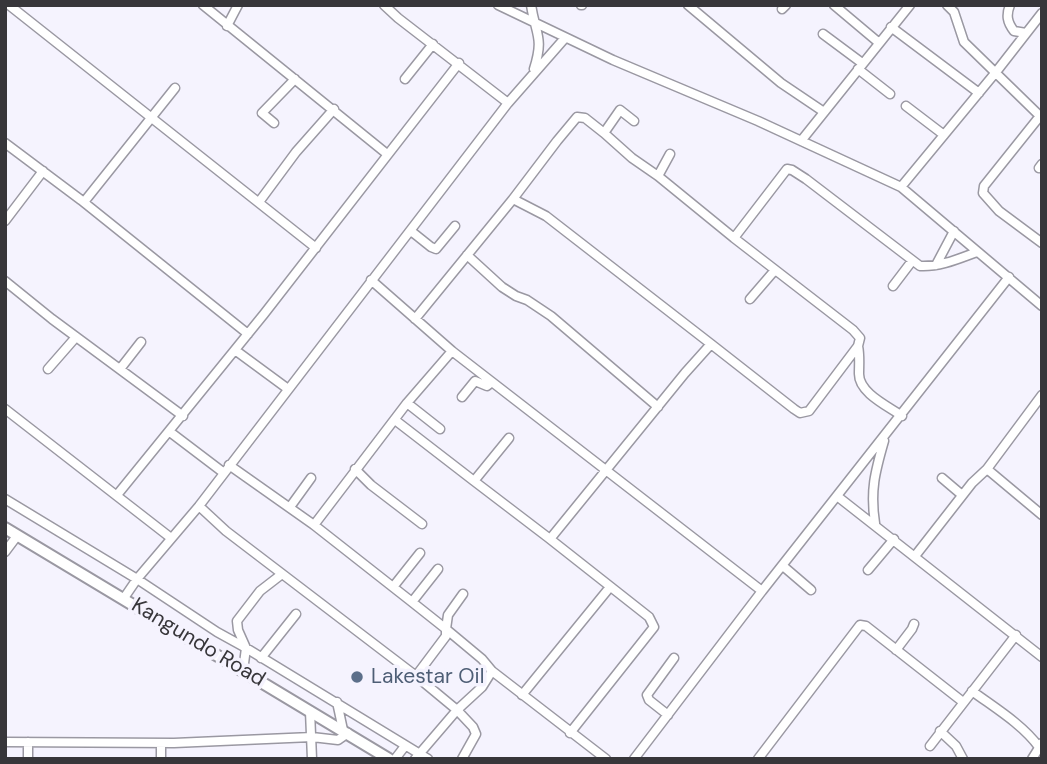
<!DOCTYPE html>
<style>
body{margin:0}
#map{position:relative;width:1047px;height:764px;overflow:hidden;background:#f5f3fe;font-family:"DM Sans",sans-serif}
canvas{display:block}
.frame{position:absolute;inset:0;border:7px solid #37363a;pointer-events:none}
</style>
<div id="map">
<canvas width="1047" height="764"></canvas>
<div class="frame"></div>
</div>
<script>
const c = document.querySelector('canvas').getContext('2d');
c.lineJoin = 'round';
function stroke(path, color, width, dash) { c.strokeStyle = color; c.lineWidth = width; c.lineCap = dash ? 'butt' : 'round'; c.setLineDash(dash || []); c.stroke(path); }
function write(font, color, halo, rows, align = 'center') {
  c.font = font + ' "DM Sans",sans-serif'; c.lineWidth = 7; c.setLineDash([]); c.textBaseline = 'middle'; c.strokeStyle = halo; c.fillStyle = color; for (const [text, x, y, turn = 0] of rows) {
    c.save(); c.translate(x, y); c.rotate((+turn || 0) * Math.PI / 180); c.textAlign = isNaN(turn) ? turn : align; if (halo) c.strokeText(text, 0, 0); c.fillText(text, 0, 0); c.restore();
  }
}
const minor = new Path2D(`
 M9,5L316,248
 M203,5L387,154
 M384,5L398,18L508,103
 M498,5L613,60L758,121L901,187L1042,306
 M531,5C536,36 544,37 534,69
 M581,5H582
 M688,5L781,83L824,112
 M834,5L878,42
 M947,5L954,12L964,42L1042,118
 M1010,5C1006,15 1007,22 1014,31L1026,33
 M782,9L786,5
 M227,26L238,5
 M891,27L979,93
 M823,34L862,63
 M858,69L890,94
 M405,79L433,44
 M906,106L944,135
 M1040,116L984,186L983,193L999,211L1042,243
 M634,121L620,110L604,133L632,158L658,176
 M274,123L262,113L295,79
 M801,141L910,5
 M5,143L81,200L248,334
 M670,154L658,176L734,238
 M1039,168L1042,164
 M901,187L996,72L1042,13
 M513,199L557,141L577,117L585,118L604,133
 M84,202L175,88
 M259,202L296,152L334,109
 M5,221L43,171
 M411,231L431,247L436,249L455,226
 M467,255L502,287L516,296L527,300L551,316L658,407
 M936,265L954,231
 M371,280L452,351L762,591L1009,277
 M5,281L52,319L183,416
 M893,286L912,261
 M750,299L775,270
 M415,319L513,199L546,216L711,344
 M858,346C860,356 859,364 859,374C859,393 888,406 902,416
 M235,350L288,389
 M48,369L76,337
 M120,369L141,342
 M462,397L475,381L487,386L492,382
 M407,403L440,429
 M5,409L171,538
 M395,420L474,481L509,438
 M170,432L224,473
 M229,465L314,525L407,403L452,351
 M355,469L371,485L422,524
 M987,469L1042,515
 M942,478L962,495
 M474,481L550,539L685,373L711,344L794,409L800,413L809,411L858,346L860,338L853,330L734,238L787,169L792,170L806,179L920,266C940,267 958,259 977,252
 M117,495L264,314L459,63
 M837,496L1042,657
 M5,499L137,579L217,632L246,648L243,671
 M199,506L226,531L416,676L446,636V629L412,602L438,569
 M290,507L311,478
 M875,523C870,491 875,472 884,441
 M314,525L412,602
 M550,539L649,617L654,627L570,733
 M5,552L17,536
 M915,556L972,483L987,469L1042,395
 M783,566L811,590
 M868,570L894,539
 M282,574L260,591L237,621L238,630L246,648L428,759
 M393,587L420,553
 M463,594L448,615L446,629L482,659L492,671L606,759
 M124,598L137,579L199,506L508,103L565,38
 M896,650L912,629L914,624
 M261,658L296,614
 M972,691C995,708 1022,724 1039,747
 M522,695L610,587
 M337,702L343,730
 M310,711L312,759
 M668,715L649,700L647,695L674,658
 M940,731L956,746L963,759
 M5,742L174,743L312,737L338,740L348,733
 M28,742V759
 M161,743V759
 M930,746L1016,635
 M395,759L405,746
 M415,759L457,710L416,676
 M462,759L476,734L473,727L457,710L482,687L492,671
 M634,759L762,591
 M758,759L860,625L866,626L963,702
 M1032,759L1042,743`);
const highway = new Path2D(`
 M5,528L389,759`);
const markers = [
 [357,677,7,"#5c6f8a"]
];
const streetNames = [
 ["Kangundo Road",198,643,31]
];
const serviceNames = [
 ["Lakestar Oil",371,677]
];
stroke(minor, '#9a98a2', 11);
stroke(highway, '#9a98a2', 14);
stroke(minor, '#fff', 8);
stroke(highway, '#fff', 10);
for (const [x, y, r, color] of markers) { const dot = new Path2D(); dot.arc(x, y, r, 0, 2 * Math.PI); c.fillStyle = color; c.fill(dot); stroke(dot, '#f5f3fe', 2.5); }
write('21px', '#37363a', '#f5f3fe', streetNames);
write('21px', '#4e5e75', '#f5f3fe', serviceNames, 'left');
</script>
